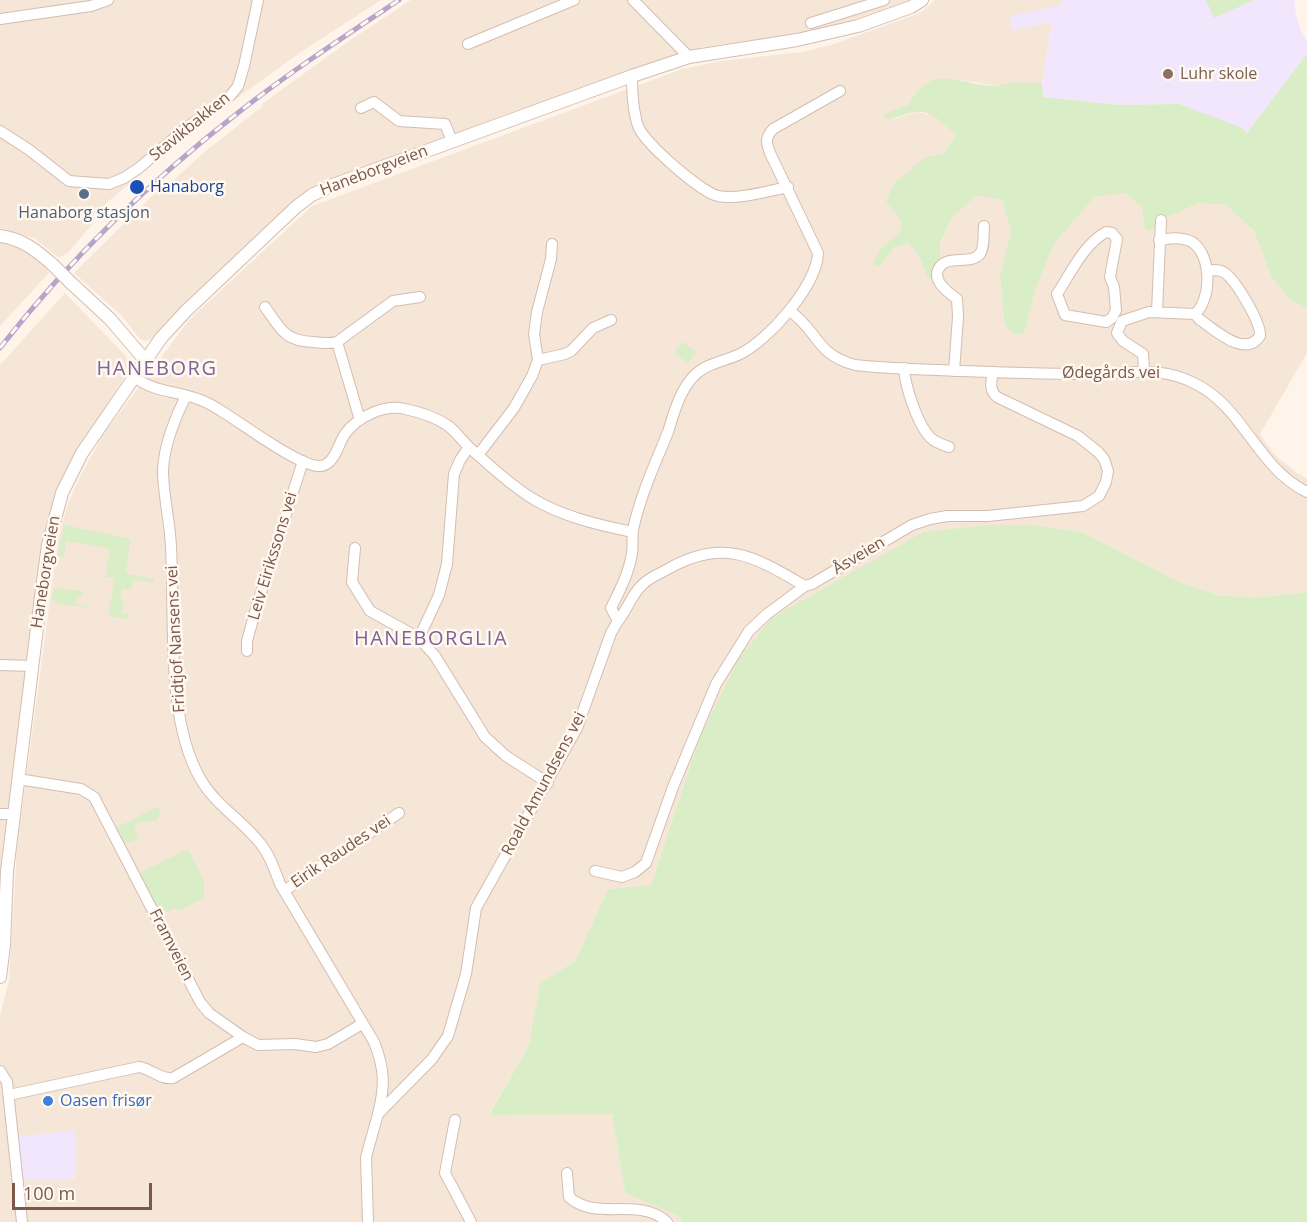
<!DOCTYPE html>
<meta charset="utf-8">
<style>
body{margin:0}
#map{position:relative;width:1307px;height:1222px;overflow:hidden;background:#fef4ea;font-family:"Open Sans",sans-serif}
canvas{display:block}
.scale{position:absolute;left:12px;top:1183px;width:140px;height:27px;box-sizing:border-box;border:3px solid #7b584a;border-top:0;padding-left:8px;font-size:18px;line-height:21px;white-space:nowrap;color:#7b584a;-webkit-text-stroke:4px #fff9f1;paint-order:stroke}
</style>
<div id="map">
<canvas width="1307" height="1222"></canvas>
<div class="scale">100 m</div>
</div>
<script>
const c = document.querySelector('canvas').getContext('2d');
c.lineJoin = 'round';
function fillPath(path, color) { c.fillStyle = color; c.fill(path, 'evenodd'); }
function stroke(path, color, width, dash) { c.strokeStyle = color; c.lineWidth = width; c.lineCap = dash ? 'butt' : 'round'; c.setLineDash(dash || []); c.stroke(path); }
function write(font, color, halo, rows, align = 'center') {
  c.font = font + ' "Open Sans",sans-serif'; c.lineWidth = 5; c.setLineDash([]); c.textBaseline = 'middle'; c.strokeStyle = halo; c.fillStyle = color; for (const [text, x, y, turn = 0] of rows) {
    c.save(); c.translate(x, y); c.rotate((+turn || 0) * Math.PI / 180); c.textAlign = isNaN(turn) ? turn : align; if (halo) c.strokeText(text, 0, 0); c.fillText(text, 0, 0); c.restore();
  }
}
const residential = new Path2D(`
 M0,0H381L298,54L190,132L90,217L93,223L68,253L59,258L34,238L0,228Z
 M411,0H911L856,19L803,33L703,47L680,54L504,115L337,178L199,290L156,337L146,341L140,339L121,315L74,273L164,184L167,186L207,150L263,106L262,104L352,39Z
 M935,0H1061L1062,5L1011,30L1052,22L1042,83H1007L998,86L948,78L916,93L909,104L888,112L894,119L916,112L934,115L956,135L944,153L925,157L886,202L902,222L899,233L880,249V266L894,248L908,243L918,254L927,277L952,217L977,194L1002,200L1011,231L1000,274L1024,332L1036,288L1054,244L1094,196L1125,193L1142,207L1145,230L1161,220L1199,203L1226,205L1254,231L1272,278L1291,301L1307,308V353L1260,434L1274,454L1297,473L1307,479V592L1262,597L1222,596L1181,583L1082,532L1034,525H985L923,532L699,739L651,885L608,889L575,961L540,983L529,1045L489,1114H612L625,1193L679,1216L682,1222H0V1016L9,980L17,847L58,539L68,503L82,473L103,435L190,319L312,206L682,69L721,61L802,52L834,44L920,13Z
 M0,241L21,247L43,263L49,273L0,326Z
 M65,293L126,356L128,364L126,374L120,384L70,463L57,490L43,539L0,897V365Z`);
const education = new Path2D(`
 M1061,0H1294L1296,16L1302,33L1307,41V54L1247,133L1179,104L1119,105L1043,97L1042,83L1052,22L1011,30L1010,16L1061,5Z
 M75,1130L76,1180L21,1179L15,1137Z`);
const green = new Path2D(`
 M1206,0H1254L1214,18Z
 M1307,54V308L1291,301L1272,278L1254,231L1226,205L1199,203L1161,220L1154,229L1145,230L1142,207L1125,193L1094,197L1054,244L1036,288L1024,333L1015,335L1005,325L1000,274L1011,231L1002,200L977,195L952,217L940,244V281L927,277L918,254L908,243L894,248L880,266L873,264L880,249L899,233L902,222L886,202L893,185L925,157L944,153L956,135C944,125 933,110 916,112C903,113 898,120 883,118L887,112L909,104C935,60 957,86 996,86C1000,86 1005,83 1009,83C1020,82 1031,83 1042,83L1043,97L1119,105L1179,104L1242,128L1247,133Z
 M682,342L696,352L688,363L674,353Z
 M64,525L131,539L126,570L128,574L154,579V583L133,580L131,590L122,589L120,600L124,601L122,613L129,614L128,619L108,616L115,578L105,577L110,549L66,541L64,557L58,556Z
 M985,525H1034L1082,532L1181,583L1222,596L1262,597L1307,592V1222H682L679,1216L625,1193L612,1114L489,1115L529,1045L540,983L575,961L608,889L651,885L699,739L738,660L772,618L923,532Z
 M54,588L83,591L82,598L77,597L76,604L93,608L57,604V602L52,601Z
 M156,807L161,812L156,821L147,823L145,821L134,825L139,839L123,844L116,828Z
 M188,849L204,881V898L178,911L175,908L167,912L161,907L156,910L138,874Z`);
const minor = new Path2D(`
 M633,0L689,57
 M0,19L91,6L108,0
 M811,23L884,0
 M468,44L574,0
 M632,76C632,92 633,111 638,126C644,143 701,192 718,196C738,200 768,191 788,187
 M361,108L374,102L399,121L445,124L452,141
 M0,131L28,149L69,181L109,184L124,178L139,168L186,128L231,95L238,86L244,66L258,0
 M1106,232L1112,233L1117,239L1110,277L1114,287L1116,310L1112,318L1106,322L1065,315L1057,294C1071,273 1083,245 1106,232Z
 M265,307C281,329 284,341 313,342C321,343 329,344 337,342
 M790,311C819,332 816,355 855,365C882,368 909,369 937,370C987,372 1037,374 1087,374C1126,375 1156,364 1194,383C1244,407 1257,468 1307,492
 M1157,311L1161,220
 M1195,314L1199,319C1214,329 1245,359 1260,336C1261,322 1236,281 1225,273C1220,269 1214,270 1207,271
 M538,360L565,354L571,351L593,328L611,320
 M904,368C905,386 918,427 932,439C937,443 943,445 949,447
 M1144,370L1143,354L1123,341L1117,333L1122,321L1149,312L1195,314C1212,299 1212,255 1192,242C1182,236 1169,239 1159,240
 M954,371L958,317L957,299C948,292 933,282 938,270C945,253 970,266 980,254C985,247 983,234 984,226
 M134,377C156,393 174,390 198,399C208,402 217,408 226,414C244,425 303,469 321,466C335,464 338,444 345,434C357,417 384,404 405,409C419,412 435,417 447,425C456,431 462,441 470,448C489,465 508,483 530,497C560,516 598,525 633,532
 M186,396C175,417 164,446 163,470C163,495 170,521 171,547C175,617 165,719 201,780C217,807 245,822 263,847C271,858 275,871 280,884L374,1042C385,1069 385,1086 378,1114
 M360,420L337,342L393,301L420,297
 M469,447L460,460L454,474L447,564L439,595L419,638L435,656L485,737L506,756L548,783
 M478,455L514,408L532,376L538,360L534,334L537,312L551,259L552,244
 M355,548L352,582L370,611L419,638
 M618,621C627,610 631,596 641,586C648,578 659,574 668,569C724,537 755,557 805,586
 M247,651V641L257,605L303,461
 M0,665L32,666
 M18,779L81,789L94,797L200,1002L209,1013L243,1037L258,1045L295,1044L316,1047L328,1044L362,1024
 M0,814H14
 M595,871L622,877L635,872L646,863L673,787L716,684L749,631L767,614L805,586L812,584L912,525L930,519L947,516H988L1083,506L1099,496L1106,482L1108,471L1104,459L1098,452L1078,436L997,397C989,390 991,382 993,372
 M284,891L399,813
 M0,1071L7,1082L22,1222
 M9,1095L139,1067C152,1069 160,1080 173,1078L243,1037
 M455,1120L445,1173L471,1222
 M567,1173L569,1197C596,1222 640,1196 667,1222
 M368,1222L366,1157L378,1114L432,1059L448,1036L466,974L476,908L577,728L611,633L618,621L611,608C620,590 629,573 632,553C633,546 632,538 633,530C640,496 655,464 668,432C674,413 679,393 692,378C705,363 723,362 740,354C769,340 817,285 818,253L770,153C766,142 765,138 773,129L840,91`);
const tertiary = new Path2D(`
 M0,236C22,239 36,250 52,264
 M70,282L110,319L145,360
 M0,977L4,945L7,871L40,604L48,545L62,493L82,453L161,338L186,311L296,207L312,195L333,185L632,76L689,57L797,40L858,26L911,7L922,0`);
const rail = new Path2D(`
 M0,348C69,260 150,181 239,112C290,72 345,36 399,0`);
const tertiaryBridge = new Path2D(`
 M52,264L70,282`);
const markers = [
 [1168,74,6,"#8d6e63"],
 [137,187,8,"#1a4fb4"],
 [84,194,6,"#5c6f8a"],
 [48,1101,6,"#3f7fe0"]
];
const educationNames = [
 ["Luhr skole",1180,74]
];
const streetNames = [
 ["Stavikbakken",190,127,-39],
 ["Haneborgveien",374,171,-21],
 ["Ødegårds vei",1111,373],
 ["Leiv Eirikssons vei",273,556,-73],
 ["Åsveien",859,556,-31],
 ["Haneborgveien",46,572,-81],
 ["Fridtjof Nansens vei",176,639,-93],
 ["Roald Amundsens vei",544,784,-62],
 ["Eirik Raudes vei",341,852,-34],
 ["Framveien",171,945,63]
];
const transitNames = [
 ["Hanaborg",150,187]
];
const serviceNames = [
 ["Hanaborg stasjon",84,213]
];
const shopNames = [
 ["Oasen frisør",60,1101]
];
const quarterNames = [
 ["HANEBORG",157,369],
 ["HANEBORGLIA",431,639]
];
fillPath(residential, '#f6e6d7');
fillPath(education, '#f1e6fb');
fillPath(green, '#d9edc6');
stroke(minor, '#d4bdb0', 12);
stroke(tertiary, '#d4bdb0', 14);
stroke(minor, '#fff', 10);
stroke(tertiary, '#fff', 12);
stroke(rail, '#b6a5ca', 5);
stroke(rail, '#fff9f1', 3, [9]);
stroke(tertiaryBridge, '#d4bdb0', 14, []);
stroke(tertiaryBridge, '#fff', 12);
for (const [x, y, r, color] of markers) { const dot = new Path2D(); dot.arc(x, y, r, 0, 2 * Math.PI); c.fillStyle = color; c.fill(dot); stroke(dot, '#fff9f1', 2); }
write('16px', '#785e54', '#fff9f1', educationNames, 'left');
write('16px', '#7b584a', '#fff9f1', streetNames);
write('16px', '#164399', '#fff9f1', transitNames, 'left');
write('16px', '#4e5e75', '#fff9f1', serviceNames);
write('16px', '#366cbe', '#fff9f1', shopNames, 'left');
c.letterSpacing = '1.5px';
write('20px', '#816397', '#fff9f1', quarterNames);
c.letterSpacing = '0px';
</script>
